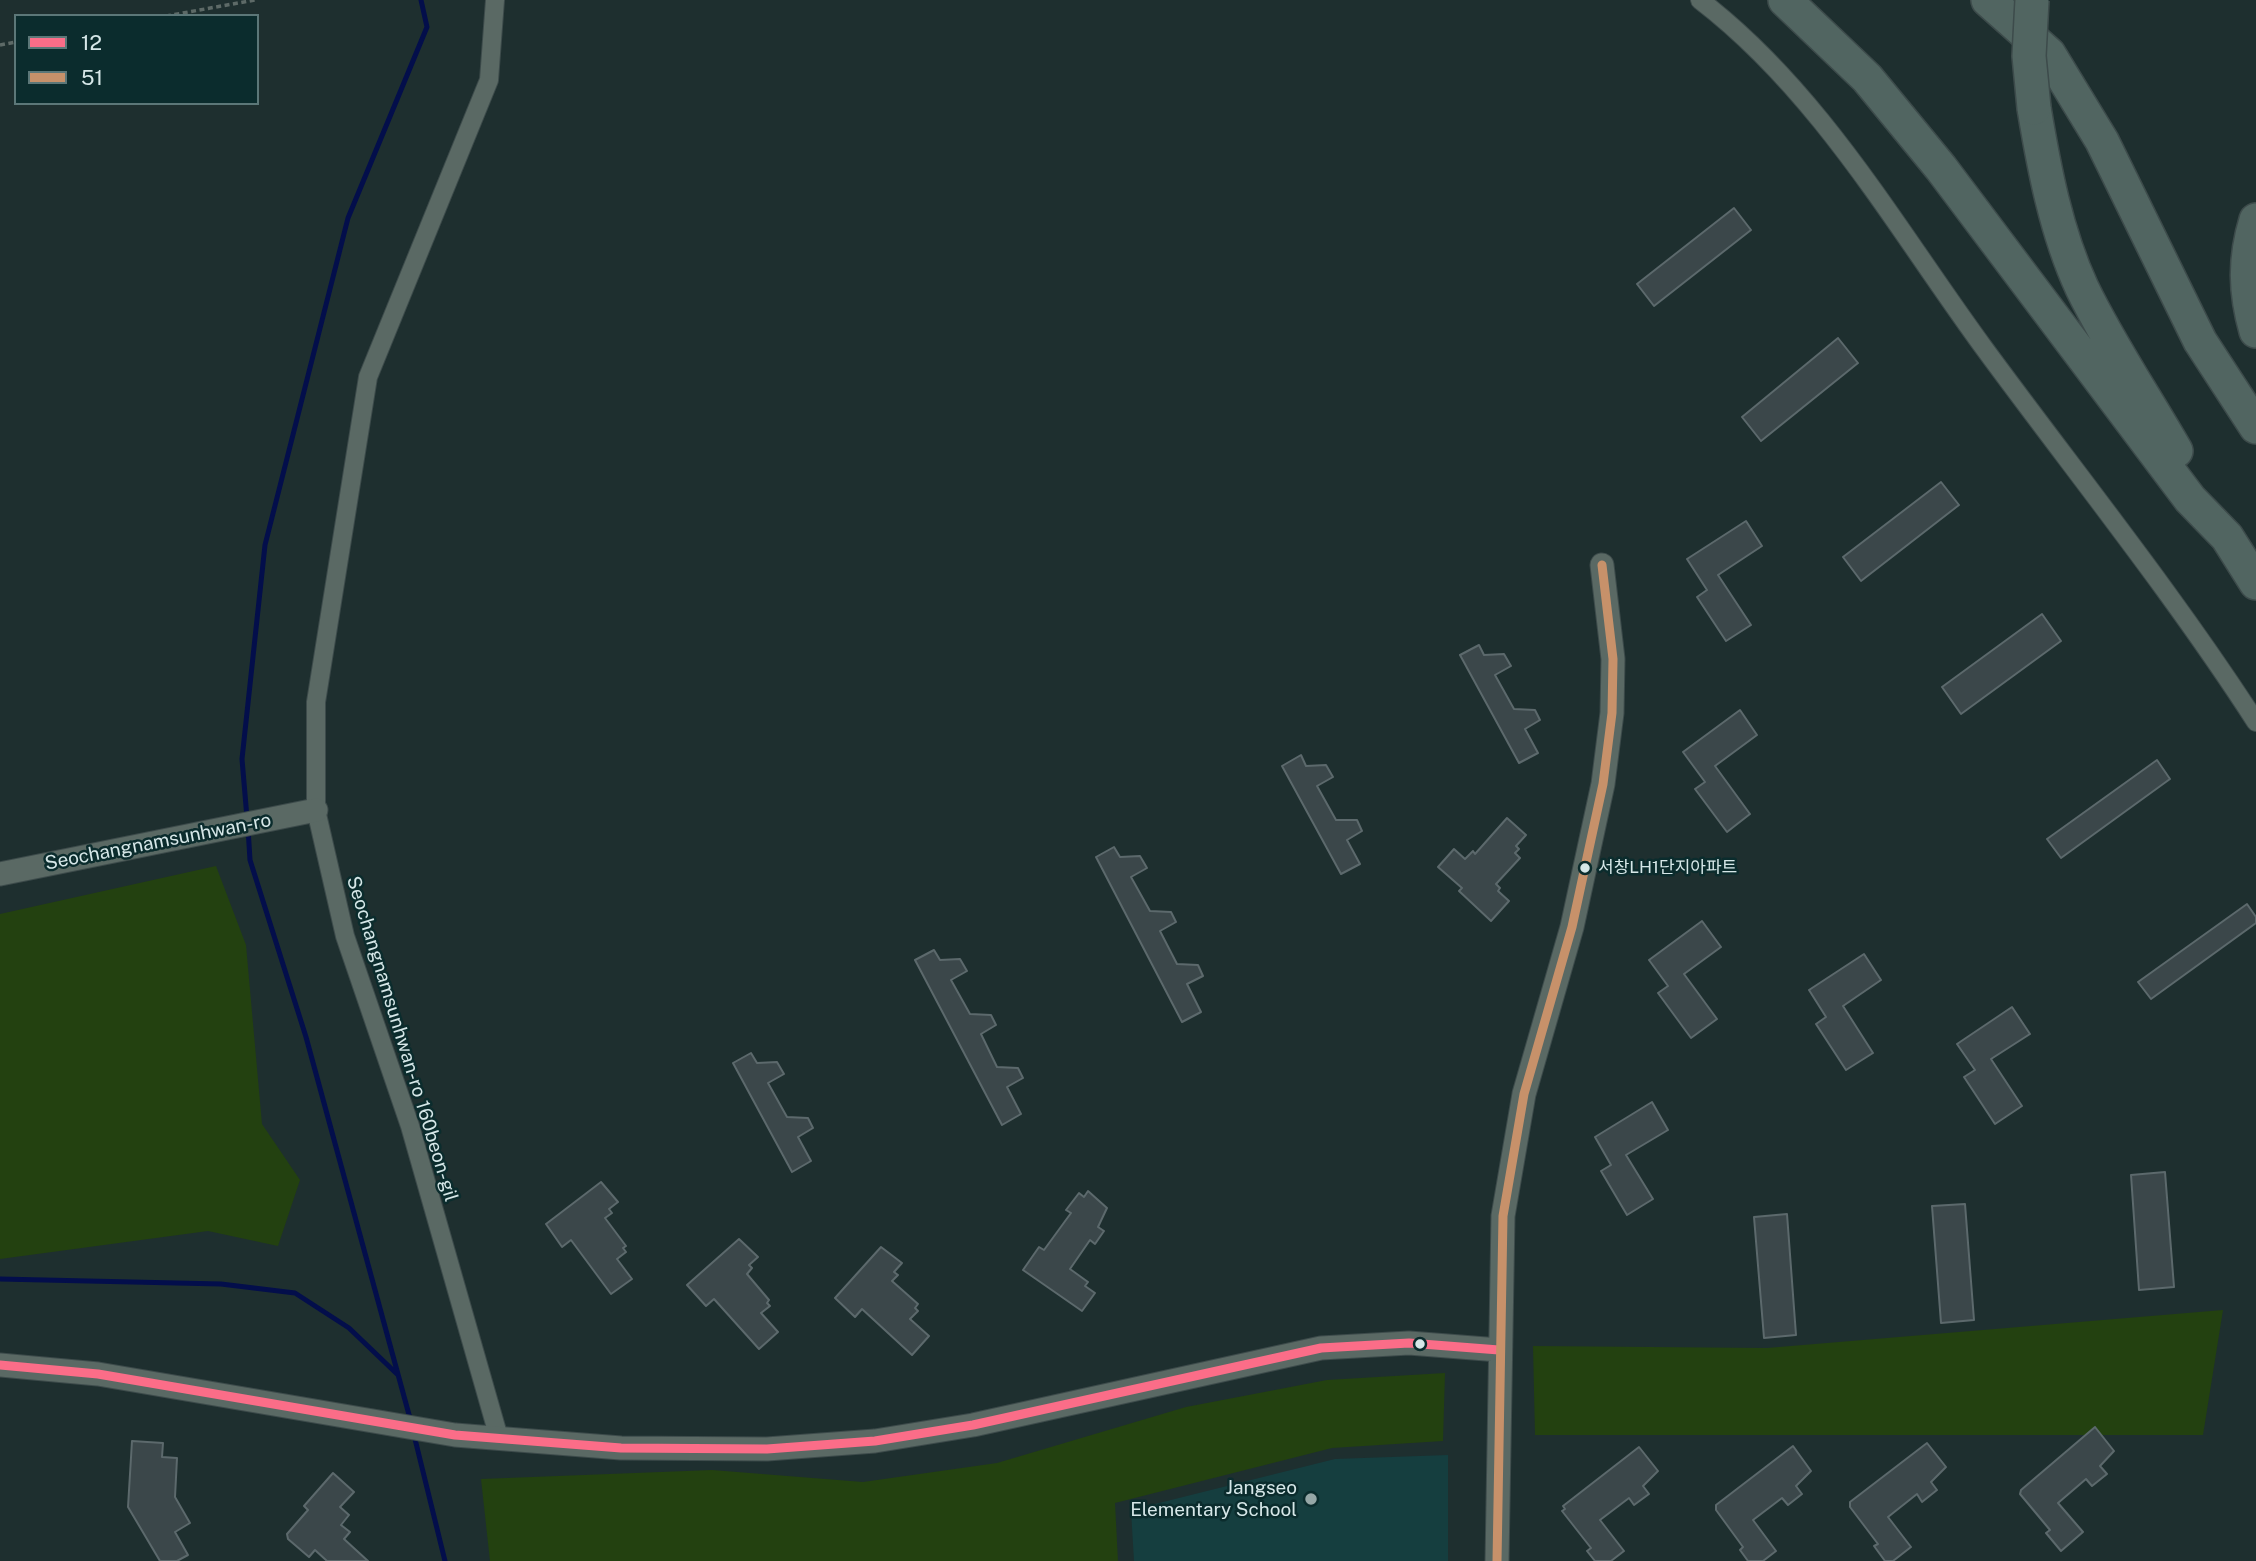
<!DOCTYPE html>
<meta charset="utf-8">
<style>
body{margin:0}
#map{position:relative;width:2256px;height:1561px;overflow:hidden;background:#1e2f2f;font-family:"Public Sans",sans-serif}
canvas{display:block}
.legend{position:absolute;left:14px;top:14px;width:245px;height:91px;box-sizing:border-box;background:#0b2c2d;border:2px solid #5c7778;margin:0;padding:9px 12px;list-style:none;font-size:21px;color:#d6e7e8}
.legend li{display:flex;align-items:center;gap:14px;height:35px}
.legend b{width:35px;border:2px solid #5c7778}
</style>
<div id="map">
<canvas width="2256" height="1561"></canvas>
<ul class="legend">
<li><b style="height:9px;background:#fb6d88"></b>12</li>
<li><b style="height:9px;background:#c7916a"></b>51</li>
</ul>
</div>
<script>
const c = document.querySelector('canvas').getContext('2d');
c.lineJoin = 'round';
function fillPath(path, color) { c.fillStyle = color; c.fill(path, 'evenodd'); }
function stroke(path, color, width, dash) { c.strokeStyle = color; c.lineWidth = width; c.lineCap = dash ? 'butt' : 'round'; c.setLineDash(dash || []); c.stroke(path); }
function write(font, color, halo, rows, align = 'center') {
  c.font = font + ' "Public Sans","Noto Sans KR",sans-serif'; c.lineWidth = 5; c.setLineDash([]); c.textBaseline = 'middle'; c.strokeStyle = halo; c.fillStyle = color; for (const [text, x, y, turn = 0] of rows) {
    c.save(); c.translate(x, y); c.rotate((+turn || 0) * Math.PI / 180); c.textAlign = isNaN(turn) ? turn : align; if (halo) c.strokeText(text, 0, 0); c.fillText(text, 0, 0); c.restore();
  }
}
const built = new Path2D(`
 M1448,1455V1561H1134L1131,1510L1335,1459Z`);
const green = new Path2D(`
 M216,866L246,945L262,1124L300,1180L278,1246L208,1231L0,1259V914Z
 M2223,1310L2203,1435H1535L1533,1346L1767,1348Z
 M1445,1373L1443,1441L1332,1448L1115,1503L1118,1561H490L481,1479L712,1470L863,1482L997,1463L1186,1407L1327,1380Z`);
const stream = new Path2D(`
 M247,818L242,759L265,545L348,218L427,27L421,0
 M248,828L250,860L306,1037L411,1422
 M0,1279L221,1284L295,1293L349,1328L397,1374
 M414,1435L445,1561`);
const building = new Path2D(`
 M1734,208L1751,230L1654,306L1637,284Z
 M1838,338L1858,363L1761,441L1742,417Z
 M1941,482L1959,505L1861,581L1843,557Z
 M1746,521L1762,546L1718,575L1751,625L1726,641L1697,597L1707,590L1687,559Z
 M2042,614L2061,641L1961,714L1942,687Z
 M1479,645L1484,655L1504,654L1511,666L1495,675L1514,709L1535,710L1540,720L1525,729L1538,753L1519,763L1460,655Z
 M1740,710L1757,735L1715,766L1750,814L1727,832L1695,789L1705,782L1683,752Z
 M1301,755L1306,766L1326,765L1333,777L1317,786L1336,820H1357L1362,831L1347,840L1360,864L1341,874L1282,766Z
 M2157,760L2170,779L2061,858L2047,839Z
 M1507,818L1526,835L1516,846L1519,849L1515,853L1520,858L1496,884L1500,888L1498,891L1509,901L1491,921L1459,891L1462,888L1438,867L1454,849L1465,859L1473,851L1475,854Z
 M1114,847L1120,857L1140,856L1147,868L1131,877L1150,911L1171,912L1176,922L1160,931L1177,964L1198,965L1203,976L1187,984L1201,1012L1182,1022L1096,857Z
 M2247,904L2256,917V923L2151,999L2138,982Z
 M1702,921L1721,947L1684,974L1717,1019L1691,1038L1658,993L1668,986L1649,960Z
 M934,950L940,960L960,959L967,971L951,980L970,1014L991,1015L996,1025L981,1034L997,1067L1018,1068L1023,1078L1007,1087L1021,1114L1002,1125L915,960Z
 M1864,954L1881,980L1843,1006L1873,1053L1846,1070L1816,1024L1826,1017L1809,990Z
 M2012,1007L2030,1034L1991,1059L2022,1106L1995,1124L1964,1077L1975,1070L1957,1044Z
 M751,1053L757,1063L777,1062L784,1074L768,1083L787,1117L808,1118L813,1128L798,1137L811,1161L792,1172L733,1063Z
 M1652,1102L1668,1130L1626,1155L1653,1199L1627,1215L1601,1171L1611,1165L1595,1137Z
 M2165,1172L2174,1287L2139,1290L2131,1175Z
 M601,1182L618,1202L609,1209L612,1213L605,1218L626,1246L623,1248L626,1252L617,1259L632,1279L611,1294L571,1240L562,1247L546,1224Z
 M1088,1191L1107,1208L1098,1227L1104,1231L1095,1244L1090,1240L1070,1269L1088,1282L1085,1286L1095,1293L1082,1311L1023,1270L1039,1247L1044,1250L1071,1213L1066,1210L1079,1193L1084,1197Z
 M1965,1204L1974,1320L1941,1323L1932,1206Z
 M1787,1214L1796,1335L1764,1338L1754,1217Z
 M739,1239L758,1257L749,1265L752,1268L747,1274L769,1300L767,1303L770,1306L761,1313L778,1332L759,1349L714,1299L706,1306L687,1285Z
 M881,1247L902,1263L894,1272L898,1275L892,1281L918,1304L915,1308L918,1311L910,1319L929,1336L912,1355L862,1309L855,1317L835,1298Z
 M2095,1427L2114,1451L2100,1466L2107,1474L2092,1486L2086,1479L2058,1503L2083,1532L2061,1551L2046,1533L2050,1530L2020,1494L2021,1490Z
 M132,1441L163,1443L162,1457L177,1458L175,1497L190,1523L175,1532L188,1555L177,1561H160L128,1507Z
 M1927,1443L1946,1467L1931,1482L1937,1490L1922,1502L1917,1494L1888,1517L1911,1547L1893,1561H1885L1874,1546L1878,1544L1850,1507V1502Z
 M1793,1446L1811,1471L1796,1486L1802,1494L1788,1505L1782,1498L1753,1520L1776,1551L1763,1561H1748L1740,1550L1743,1547L1716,1510V1505Z
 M1639,1447L1658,1471L1643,1486L1649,1494L1634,1505L1629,1498L1600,1520L1624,1551L1611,1561H1595L1587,1551L1591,1548L1562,1511L1565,1509L1563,1506Z
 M333,1473L354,1492L340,1507L349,1515L341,1525L350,1532L344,1539L368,1561H327L315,1550L309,1557L288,1539L287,1534L308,1510L304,1506Z`);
const path = new Path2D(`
 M166,16L255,0
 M0,45L16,42`);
const minor = new Path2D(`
 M495,0L489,80L368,377L316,702V810L345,936L410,1126L499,1438
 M1700,0C1820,92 1896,228 1984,348C2075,472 2172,592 2256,722`);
const tertiary = new Path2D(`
 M0,874L316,810
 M0,1365L98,1374L455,1435L621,1448L767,1449L875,1441L973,1425L1321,1348L1409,1343L1499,1350
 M1497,1561L1503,1216L1524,1094L1572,927L1603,784L1612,713L1613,659L1602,565`);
const motorway = new Path2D(`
 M1785,0L1867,78L1941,168L2190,499L2227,537L2256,583
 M1988,0L2049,54L2102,141L2200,341L2256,427
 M2034,108C2044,168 2056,232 2082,288C2109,344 2145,397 2176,451
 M2256,220C2244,260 2245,292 2256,331`);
const motorwayBridge = new Path2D(`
 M2032,0L2029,56L2034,108`);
const bus1 = new Path2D(`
 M0,1365L98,1374L455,1435L621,1448L767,1449L875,1441L973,1425L1321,1348L1409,1343L1499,1350`);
const bus2 = new Path2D(`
 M1497,1561L1503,1216L1524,1094L1572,927L1603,784L1612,713L1613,659L1602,565`);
const markers = [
 [1585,868,6,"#d6e7e8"],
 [1420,1344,6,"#d6e7e8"],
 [1311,1499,7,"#96a7a7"]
];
const busNames = [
 ["서창LH1단지아파트",1598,868]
];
const streetNames = [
 ["Seochangnamsunhwan-ro",158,842,-11],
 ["Seochangnamsunhwan-ro 160beon-gil",402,1039,73]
];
const poiNames = [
 ["Jangseo",1297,1488],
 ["Elementary School",1297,1510]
];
fillPath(built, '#153e3f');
fillPath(green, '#234110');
stroke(stream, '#030e4b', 5);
fillPath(building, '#3b474a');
stroke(building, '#5c696c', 2);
stroke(minor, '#3d4b4b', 20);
stroke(tertiary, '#3d4b4b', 25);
stroke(motorway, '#3d4b4b', 36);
stroke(path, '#5d6a67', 3.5, [5, 3.5]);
stroke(minor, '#5a6964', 18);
stroke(tertiary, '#5a6964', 23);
stroke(motorway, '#516561', 33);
stroke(motorwayBridge, '#3d4b4b', 36, []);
stroke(motorwayBridge, '#516561', 33);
stroke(bus1, '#fb6d88', 9);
stroke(bus2, '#c7916a', 9);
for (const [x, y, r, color] of markers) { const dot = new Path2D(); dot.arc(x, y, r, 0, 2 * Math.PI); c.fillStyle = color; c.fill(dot); stroke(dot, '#0b2c2d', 2.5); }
write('17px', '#d6e7e8', '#0b2c2d', busNames, 'left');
write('19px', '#d6e7e8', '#0b2c2d', streetNames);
write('19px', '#d6e7e8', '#0b2c2d', poiNames, 'right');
</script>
